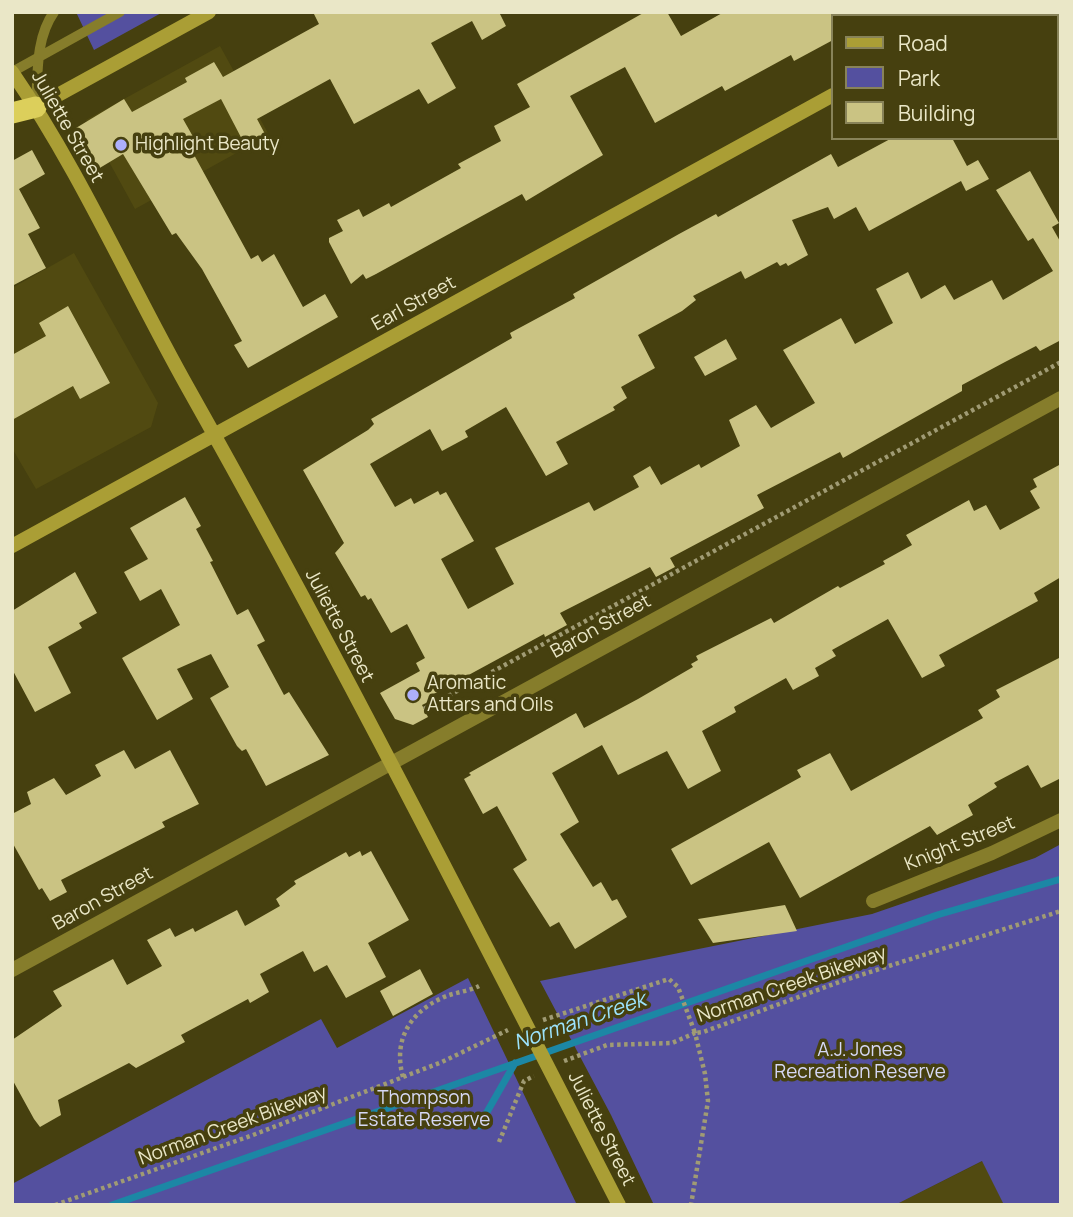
<!DOCTYPE html>
<style>
body{margin:0}
#map{position:relative;width:1073px;height:1217px;overflow:hidden;background:#46400f;font-family:Manrope,sans-serif}
canvas{display:block}
.frame{position:absolute;inset:0;border:14px solid #eae7c7;pointer-events:none}
.legend{position:absolute;left:831px;top:14px;width:228px;height:126px;box-sizing:border-box;background:#46400f;border:2px solid #888359;margin:0;padding:9px 12px;list-style:none;font-size:21px;color:#eae7c7}
.legend li{display:flex;align-items:center;gap:14px;height:35px}
.legend b{width:35px;border:2px solid #888359}
</style>
<div id="map">
<canvas width="1073" height="1217"></canvas>
<div class="frame"></div>
<ul class="legend">
<li><b style="height:9px;background:#aa9e35"></b>Road</li>
<li><b style="height:19px;background:#54509f"></b>Park</li>
<li><b style="height:19px;background:#cac383"></b>Building</li>
</ul>
</div>
<script>
const c = document.querySelector('canvas').getContext('2d');
c.lineJoin = 'round';
function fillPath(path, color) { c.fillStyle = color; c.fill(path, 'evenodd'); }
function stroke(path, color, width, dash) { c.strokeStyle = color; c.lineWidth = width; c.lineCap = dash ? 'butt' : 'round'; c.setLineDash(dash || []); c.stroke(path); }
function write(font, color, halo, rows, align = 'center') {
  c.font = font + ' Manrope,sans-serif'; c.lineWidth = 7; c.setLineDash([]); c.textBaseline = 'middle'; c.strokeStyle = halo; c.fillStyle = color; for (const [text, x, y, turn = 0] of rows) {
    c.save(); c.translate(x, y); c.rotate((+turn || 0) * Math.PI / 180); c.textAlign = isNaN(turn) ? turn : align; if (halo) c.strokeText(text, 0, 0); c.fillText(text, 0, 0); c.restore();
  }
}
const built = new Path2D(`
 M220,46L269,135L135,209L86,120Z
 M74,253L158,403L151,427L36,489L12,448V288Z
 M983,1161L1004,1205H895Z`);
const green = new Path2D(`
 M76,12H163L94,50Z
 M1061,844V1205H1004L982,1161L895,1205H654L611,1115L540,981L872,914L1035,858Z
 M468,978L577,1205H12V1184L321,1019L337,1048Z`);
const stream = new Path2D(`
 M479,1126L515,1063
 M112,1205L937,915L1061,879`);
const building = new Path2D(`
 M313,12H499L506,26L482,40L472,21L431,43L456,88L428,104L419,89L354,124L330,79L257,119L265,134L245,145L221,99L183,119L200,149L193,153L251,259L258,255L262,262L274,254L303,307L325,294L338,317L248,368L234,345L242,341L202,269L176,233L172,235L123,154L98,169L76,128L124,99L132,112L187,82L185,78L214,62L223,77L319,24Z
 M645,12H667L681,36L724,12H833V40L794,61L791,55L725,91L722,86L655,123L625,67L570,96L603,155L526,201L522,194L376,274L366,279L363,274L351,284L329,242V238L343,231L337,220L359,209L363,217L389,203L391,207L452,173L461,168L458,164L501,141L494,126L530,107L517,84Z
 M892,138H952L967,166L978,160L989,179L966,191L961,181L869,231L856,207L834,219L828,207L792,220L808,255L788,266L786,263L780,266L777,262L745,279L741,271L693,296L696,300L682,311L638,335L655,368L621,387L627,398L613,407L615,410L556,442L568,464L546,476L506,407L465,431L468,437L442,451L430,429L370,464L395,507L411,498L414,504L438,491L440,495L446,492L474,541L441,559L468,609L514,584L495,548L589,502L594,511L639,487L633,476L650,466L661,485L699,464L701,468L740,446L729,420L756,405L771,428L815,403L783,350L841,318L855,344L893,323L876,289L908,272L921,299L945,285L954,300L992,280L1003,300L1053,271L1033,238L1028,241L996,190L1030,171L1059,223L1052,227L1061,243V340L1040,351L1036,346L1005,362L962,385V391L843,458L840,452L757,495L764,508L670,558L675,567L656,577L650,567L560,613L567,625L545,637L544,634L430,696L432,700L422,705L428,717L413,725L395,719L380,693L420,671L416,663L425,658L407,624L391,633L371,598L368,600L365,595L361,597L335,553L344,543L303,470L368,430L374,424L371,419L512,338L510,333L575,298L573,294L679,234L716,214L718,217L831,154L838,167Z
 M32,150L45,174L19,189L40,228L28,234L46,268L12,286V161Z
 M68,306L110,383L80,399L73,386L12,420V355L46,336L39,323Z
 M726,339L737,359L705,376L694,357Z
 M1061,464V577L1034,593L1038,601L939,655L945,666L922,678L888,619L832,650L836,656L815,668L819,676L793,690L786,678L734,707L736,712L702,731L721,771L688,789L667,751L618,775L602,745L552,773L579,822L560,834L593,887L601,882L612,901L617,899L627,917L575,949L559,922L550,927L513,869L527,860L497,806L483,814L464,779L471,775L469,773L576,713L584,728L638,699L693,667L691,664L698,660L696,656L771,618L774,623L838,586L840,588L885,564L883,561L912,545L906,535L969,500L974,511L986,505L1000,530L1040,508L1030,491L1037,487L1033,479Z
 M185,497L201,526L196,529L213,561L210,562L237,615L248,609L265,641L257,645L284,695L289,692L329,755L266,786L246,749L242,751L237,746L210,698L229,687L211,654L177,669L193,699L157,720L122,658L180,625L161,589L140,601L124,572L148,559L130,528Z
 M75,572L97,613L79,623L82,628L48,647L71,693L35,712L12,669V611Z
 M1061,657V778L1041,788L1028,765L994,783L997,787L968,805L973,815L937,835L930,826L800,898L769,842L691,885L671,849L801,777L797,770L830,753L851,791L983,718L978,710L1000,697L996,690Z
 M124,750L135,769L170,750L199,804L162,822L165,827L61,880L67,892L50,901L42,888L39,890L12,842V814L31,804L27,792L54,778L66,795L101,776L95,765Z
 M360,851L362,856L371,851L409,920L368,943L386,977L346,998L327,965L314,972L303,951L260,974L269,992L250,1003L248,999L181,1035L185,1042L136,1068L129,1063L58,1100L61,1115L40,1127L34,1119L12,1079V1040L62,1006L53,991L113,959L127,985L162,966L147,940L170,928L175,937L193,928L195,932L237,910L245,926L280,906L276,899L296,884L294,881L346,852L349,857Z
 M785,905L797,931L713,943L698,919Z
 M420,969L433,994L393,1016L380,991Z`);
const path = new Path2D(`
 M424,709L1061,362
 M543,1020L669,979L678,987L695,1033L703,1032L842,981L1061,911
 M564,1061L607,1045L672,1043L695,1033L705,1074L708,1101L691,1205
 M403,1077C393,1041 409,1013 442,998C454,992 467,992 479,986
 M499,1142L524,1081L534,1076
 M55,1205L253,1135L442,1062L508,1030`);
const lane = new Path2D(`
 M12,72L120,12
 M36,107C38,75 35,39 54,12`);
const street = new Path2D(`
 M873,901L992,853L1061,820
 M12,970L1061,398`);
const secondary = new Path2D(`
 M986,16L992,12
 M12,72C80,171 129,283 188,388C339,656 478,931 619,1205
 M36,107L209,12
 M12,546L833,95`);
const highway = new Path2D(`
 M12,113L36,107`);
const markers = [
 [121,145,7,"#adaffb"],
 [413,695,7,"#adaffb"]
];
const streetNames = [
 ["Juliette Street",67,127,60],
 ["Earl Street",414,304,-29],
 ["Juliette Street",339,626,62],
 ["Baron Street",601,627,-29],
 ["Knight Street",960,844,-22],
 ["Baron Street",103,899,-29],
 ["Norman Creek Bikeway",792,985,-19],
 ["Norman Creek Bikeway",233,1126,-20],
 ["Juliette Street",601,1129,63]
];
const poiNames = [
 ["Highlight Beauty",135,145],
 ["Aromatic",427,684],
 ["Attars and Oils",427,706]
];
const parkNames = [
 ["A.J. Jones",860,1051],
 ["Recreation Reserve",860,1073],
 ["Thompson",424,1099],
 ["Estate Reserve",424,1121]
];
const waterNames = [
 ["Norman Creek",580,1022,-19]
];
fillPath(built, '#514a11');
fillPath(green, '#54509f');
stroke(stream, '#1c87a5', 7);
fillPath(building, '#cac383');
stroke(path, '#a09b74', 4.5, [3.5, 3.5]);
stroke(lane, '#867d2b', 10);
stroke(street, '#867d2b', 14);
stroke(secondary, '#aa9e35', 14);
stroke(highway, '#dccf5b', 21);
for (const [x, y, r, color] of markers) { const dot = new Path2D(); dot.arc(x, y, r, 0, 2 * Math.PI); c.fillStyle = color; c.fill(dot); stroke(dot, '#46400f', 2.5); }
write('19px', '#eae7c7', '#46400f', streetNames);
write('19px', '#eae7c7', '#46400f', poiNames, 'left');
write('19px', '#d6d8f5', '#46400f', parkNames);
write('italic 21px', '#9ce3fd', '#46400f', waterNames);
</script>
